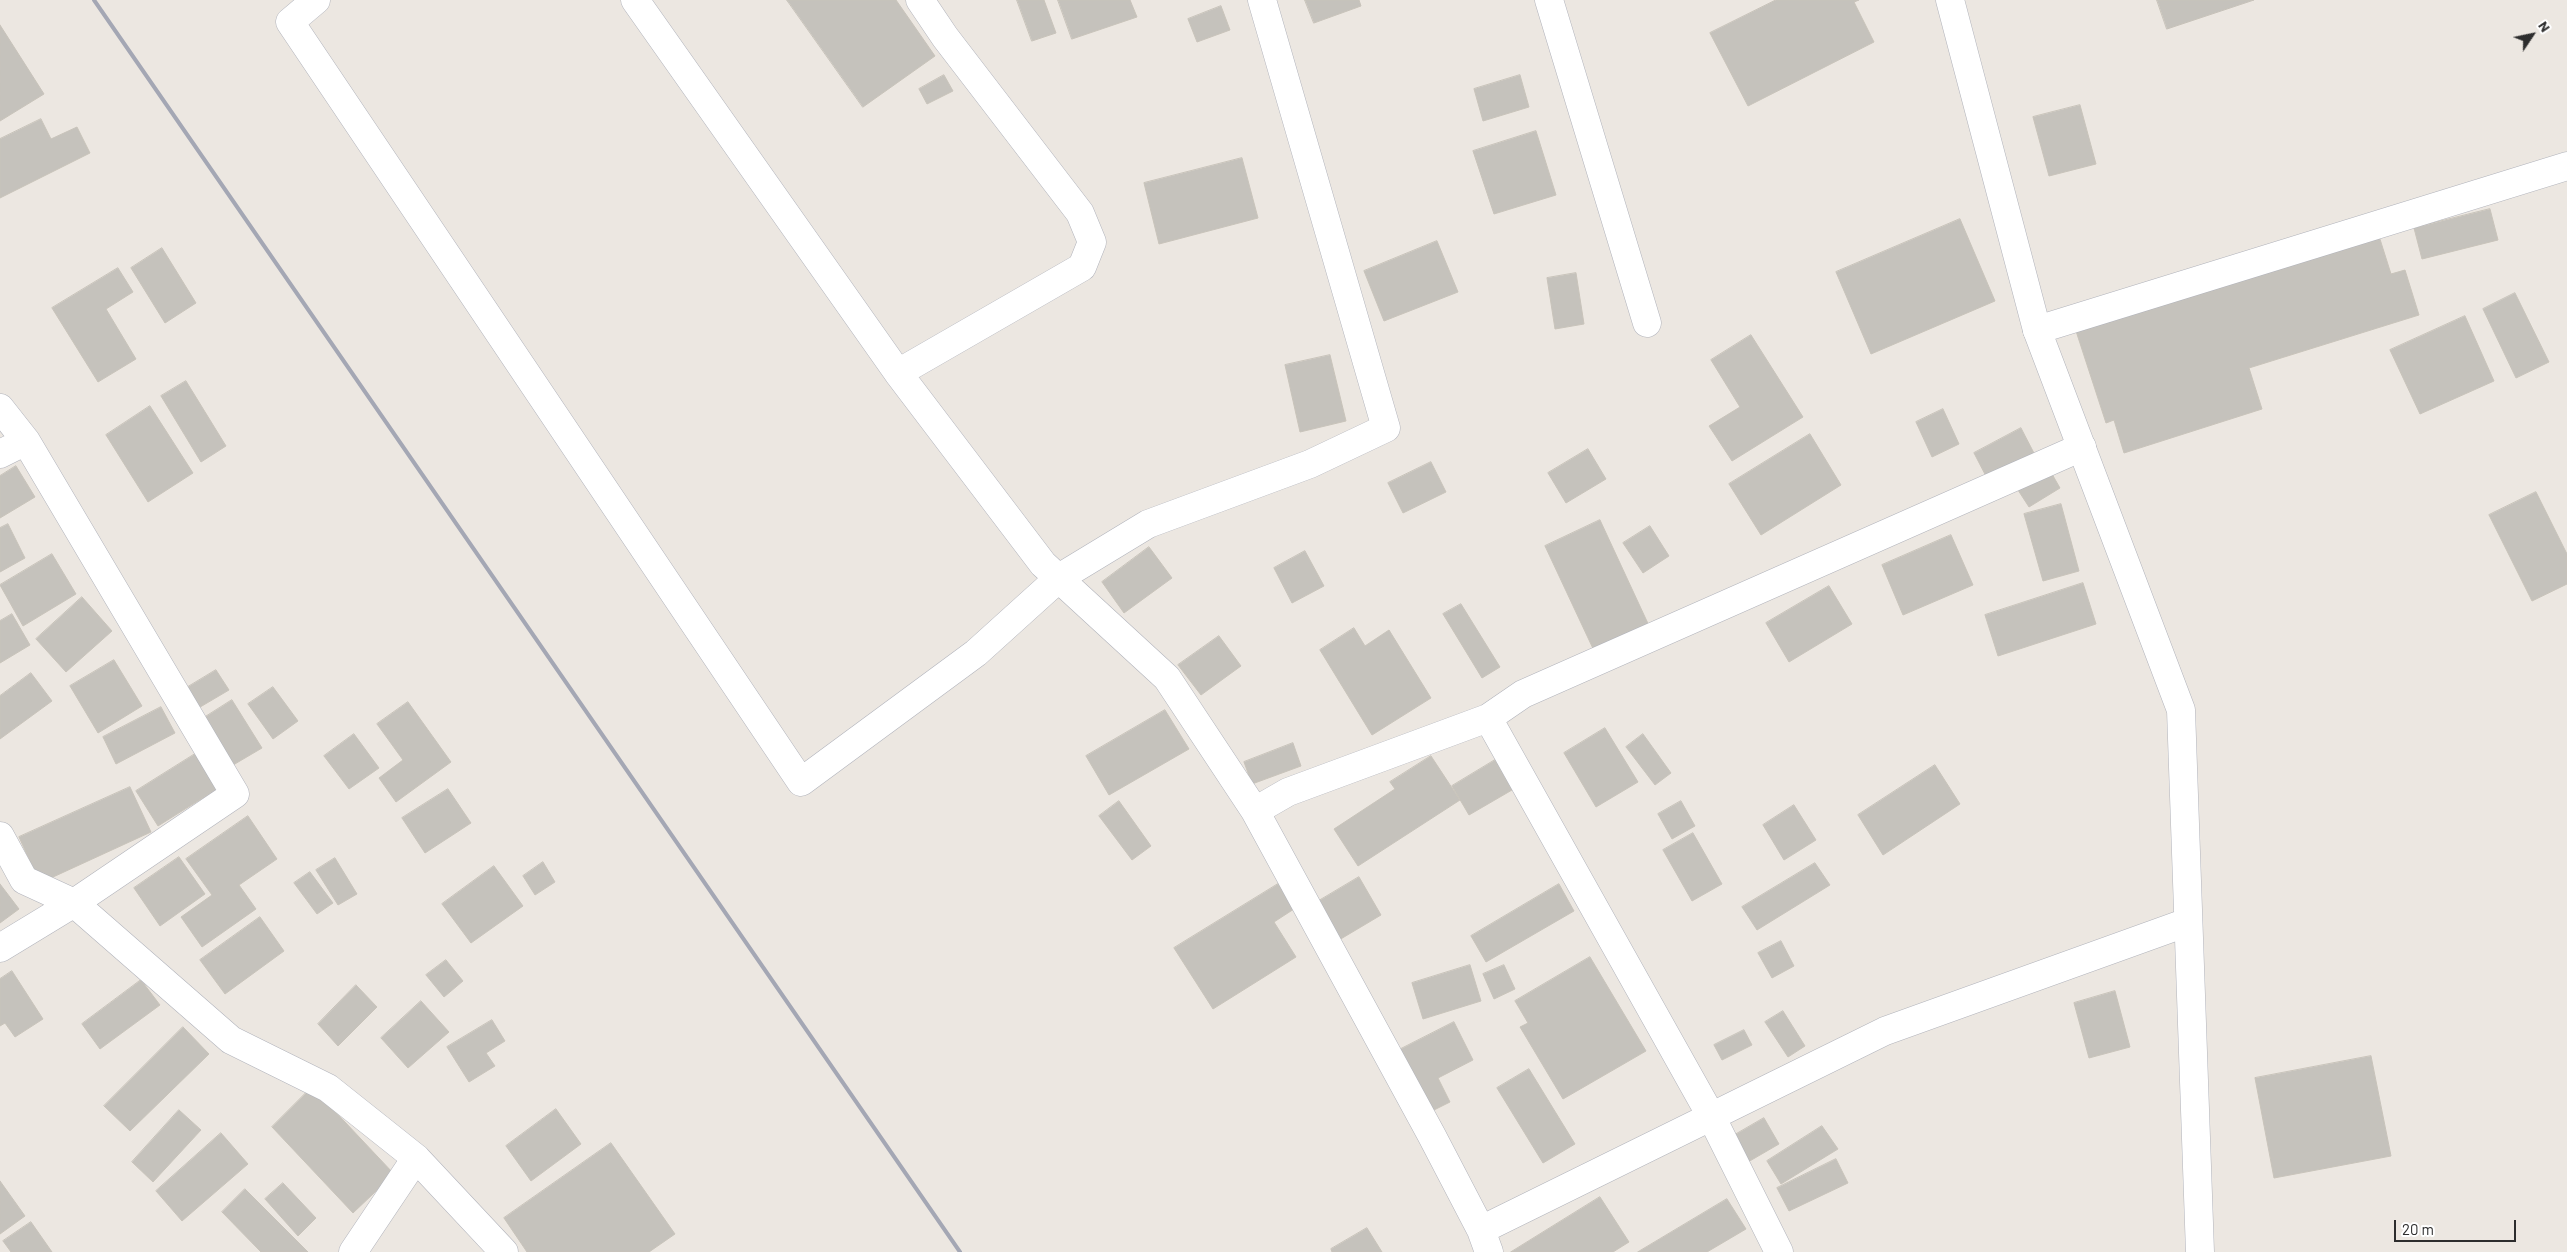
<!DOCTYPE html>
<style>
body{margin:0}
#map{position:relative;width:2567px;height:1252px;overflow:hidden;background:#ece7e1;font-family:Barlow,sans-serif}
canvas{display:block}
.north{position:absolute;left:2507px;top:10px;width:50px;height:50px;-webkit-text-stroke:4px #fff;paint-order:stroke;rotate:56deg;font-size:14px;font-weight:700;line-height:20px;text-align:center;color:#2d2d2d}
.north::after{content:'';display:block;margin:auto;width:18px;height:22px;background:#2d2d2d;clip-path:polygon(50% 0,100% 100%,50% 72%,0 100%)}
.scale{position:absolute;left:2394px;top:1220px;width:122px;height:22px;box-sizing:border-box;border:2px solid #2d2d2d;border-top:0;padding-left:6px;font-size:15px;line-height:18px;white-space:nowrap;color:#2d2d2d;-webkit-text-stroke:4px #fff;paint-order:stroke}
</style>
<div id="map">
<canvas width="2567" height="1252"></canvas>
<div class="north">N</div>
<div class="scale">20 m</div>
</div>
<script>
const c = document.querySelector('canvas').getContext('2d');
c.lineJoin = 'round';
function fillPath(path, color) { c.fillStyle = color; c.fill(path, 'evenodd'); }
function stroke(path, color, width, dash) { c.strokeStyle = color; c.lineWidth = width; c.lineCap = dash ? 'butt' : 'round'; c.setLineDash(dash || []); c.stroke(path); }
const building = new Path2D(`
 M787,0H896L935,56L863,107Z
 M1017,0H1044L1056,33L1032,41Z
 M1058,0H1130L1137,17L1072,39Z
 M1305,0H1359L1361,6L1314,23Z
 M1776,0H1859L1854,2L1874,42L1748,106L1710,33Z
 M2157,0H2254L2167,29Z
 M1221,6L1230,30L1197,42L1188,19Z
 M0,25L44,94L0,121Z
 M944,75L953,91L927,104L919,89Z
 M1520,75L1529,107L1483,121L1474,89Z
 M2080,105L2096,164L2049,176L2033,117Z
 M41,119L51,139L77,127L90,153L0,198V139Z
 M1536,131L1556,195L1494,214L1473,151Z
 M1242,158L1258,218L1159,244L1144,183Z
 M2490,209L2498,240L2422,259L2414,228Z
 M1960,219L1995,301L1871,354L1836,272Z
 M2379,236L2391,274L2405,270L2419,315L2249,368L2262,409L2124,453L2114,420L2106,423L2076,331Z
 M1437,241L1458,292L1384,321L1364,271Z
 M162,248L196,303L165,323L131,268Z
 M118,268L133,292L106,309L136,359L98,382L52,308Z
 M1576,273L1584,324L1555,329L1547,278Z
 M2515,293L2549,362L2516,378L2483,309Z
 M2465,316L2494,381L2420,414L2390,350Z
 M1751,335L1803,417L1732,461L1709,426L1740,407L1711,360Z
 M1330,355L1346,421L1300,432L1285,365Z
 M186,381L226,446L201,462L161,396Z
 M150,406L193,473L148,502L106,435Z
 M1943,409L1959,444L1932,457L1916,422Z
 M2021,428L2036,457L1989,482L1974,453Z
 M1810,434L1841,485L1761,535L1729,484Z
 M1588,449L1606,479L1566,503L1548,473Z
 M1431,462L1446,492L1403,513L1388,483Z
 M16,466L35,497L0,518V476Z
 M2048,467L2060,488L2029,507L2016,487Z
 M2536,492L2567,554V584L2532,601L2489,515Z
 M2061,504L2079,571L2043,581L2024,514Z
 M1600,520L1651,630L1596,655L1545,546Z
 M8,524L25,558L0,572V528Z
 M1650,526L1669,556L1643,573L1623,543Z
 M1951,535L1973,585L1903,615L1882,565Z
 M1149,547L1172,578L1124,613L1102,582Z
 M1305,551L1324,586L1292,603L1274,568Z
 M52,554L76,594L23,626L0,585Z
 M2083,583L2096,624L1998,656L1985,615Z
 M1829,586L1852,624L1789,662L1766,623Z
 M82,597L112,631L66,672L36,639Z
 M1461,604L1500,667L1482,678L1443,614Z
 M12,614L30,645L0,663V621Z
 M1354,628L1365,646L1389,630L1431,698L1372,735L1320,650Z
 M1219,636L1241,666L1201,695L1178,665Z
 M114,660L142,706L98,733L70,686Z
 M216,670L229,690L190,713L178,693Z
 M31,673L52,701L0,739V696Z
 M273,687L298,721L273,739L248,704Z
 M232,700L262,748L228,768L199,721Z
 M408,702L451,762L396,802L379,778L403,760L377,724Z
 M161,707L175,733L116,764L103,737Z
 M1165,710L1189,749L1109,795L1086,756Z
 M1605,728L1638,782L1596,807L1564,753Z
 M354,734L379,768L349,789L324,756Z
 M1643,734L1671,773L1655,785L1626,747Z
 M1293,743L1301,766L1252,784L1244,762Z
 M195,754L217,789L158,826L136,791Z
 M1431,756L1460,800L1358,866L1334,829L1395,789L1390,782Z
 M1495,760L1512,790L1469,815L1452,786Z
 M1935,765L1960,804L1883,855L1858,815Z
 M130,787L151,832L40,883L19,837Z
 M448,789L471,823L425,853L402,818Z
 M1119,801L1151,846L1132,860L1099,816Z
 M1681,801L1695,826L1672,839L1658,814Z
 M1794,805L1816,840L1784,860L1763,825Z
 M248,816L277,859L239,885L256,909L202,947L181,917L212,895L186,859Z
 M1693,833L1722,884L1692,901L1663,850Z
 M179,857L205,894L160,926L134,888Z
 M335,858L357,894L338,905L316,870Z
 M543,862L555,882L535,895L523,876Z
 M1815,863L1830,885L1757,930L1742,907Z
 M494,866L523,906L471,943L442,904Z
 M310,872L333,903L317,914L294,883Z
 M1359,877L1381,915L1339,940L1317,902Z
 M0,884L19,909L0,923Z
 M1278,884L1294,909L1274,922L1296,957L1213,1009L1174,948Z
 M1559,884L1574,911L1486,962L1471,936Z
 M260,917L284,951L225,994L200,960Z
 M1781,941L1794,966L1772,978L1758,953Z
 M1590,957L1646,1051L1563,1099L1520,1027L1528,1023L1515,1001Z
 M446,960L463,981L444,997L426,975Z
 M1470,965L1481,1001L1423,1019L1412,983Z
 M1504,965L1515,989L1494,999L1483,974Z
 M12,971L43,1019L15,1037L5,1023L0,1026V979Z
 M141,980L160,1005L100,1049L82,1024Z
 M356,985L377,1007L338,1046L318,1024Z
 M2115,991L2130,1047L2089,1058L2074,1003Z
 M421,1001L449,1032L408,1068L381,1038Z
 M1783,1011L1805,1046L1788,1057L1765,1022Z
 M492,1020L505,1041L486,1053L495,1066L469,1082L447,1047Z
 M1454,1022L1473,1060L1438,1078L1450,1102L1428,1113L1397,1051Z
 M183,1027L209,1054L130,1131L104,1106Z
 M1744,1030L1752,1045L1722,1060L1714,1045Z
 M2371,1056L2391,1156L2274,1178L2255,1078Z
 M1529,1069L1575,1144L1543,1163L1497,1088Z
 M312,1087L394,1174L353,1213L272,1127Z
 M556,1109L581,1144L531,1181L506,1146Z
 M179,1110L201,1130L153,1182L132,1162Z
 M1764,1118L1779,1144L1748,1162L1733,1136Z
 M1822,1126L1838,1149L1781,1184L1767,1161Z
 M221,1133L248,1164L182,1221L156,1191Z
 M611,1143L675,1234L649,1252H527L504,1218Z
 M1836,1159L1848,1183L1789,1211L1777,1188Z
 M0,1181L25,1216L0,1234Z
 M283,1183L316,1218L298,1236L265,1199Z
 M245,1189L308,1252H261L222,1212Z
 M1600,1197L1629,1242L1613,1252H1511Z
 M1727,1199L1746,1229L1707,1252H1638Z
 M31,1222L52,1252H11L3,1241Z
 M1367,1228L1382,1252H1332L1331,1249Z`);
const street = new Path2D(`
 M316,0L290,22L801,782L976,653L1059,578L1148,524L1310,464L1386,428L1262,0
 M635,0L898,373L1043,564L1167,678L1255,811L1432,1136L1481,1230L1489,1252
 M1549,0L1647,323
 M2037,330L2567,166
 M898,373L1082,267L1092,242L1080,213L945,37L920,0
 M0,408L26,441L235,794L74,903L0,948
 M0,454L26,441
 M1488,718L1711,1116L1779,1252
 M1255,811L1288,792L1488,718L1523,694L2082,447
 M0,836L24,880L74,903L231,1040L328,1088L416,1158L504,1252
 M1481,1230L1885,1031L2188,922
 M353,1252L416,1158`);
const secondary = new Path2D(`
 M1950,0L2037,330L2181,710L2200,1252`);
const rail = new Path2D(`
 M94,0L960,1252`);
fillPath(building, '#c5c2bc');
stroke(building, '#c8c3ba', 1);
stroke(street, '#b1b3bb', 29);
stroke(secondary, '#b1b3bb', 29);
stroke(street, '#fff', 28);
stroke(secondary, '#fff', 28);
stroke(rail, '#a4a7b4', 4);
</script>
